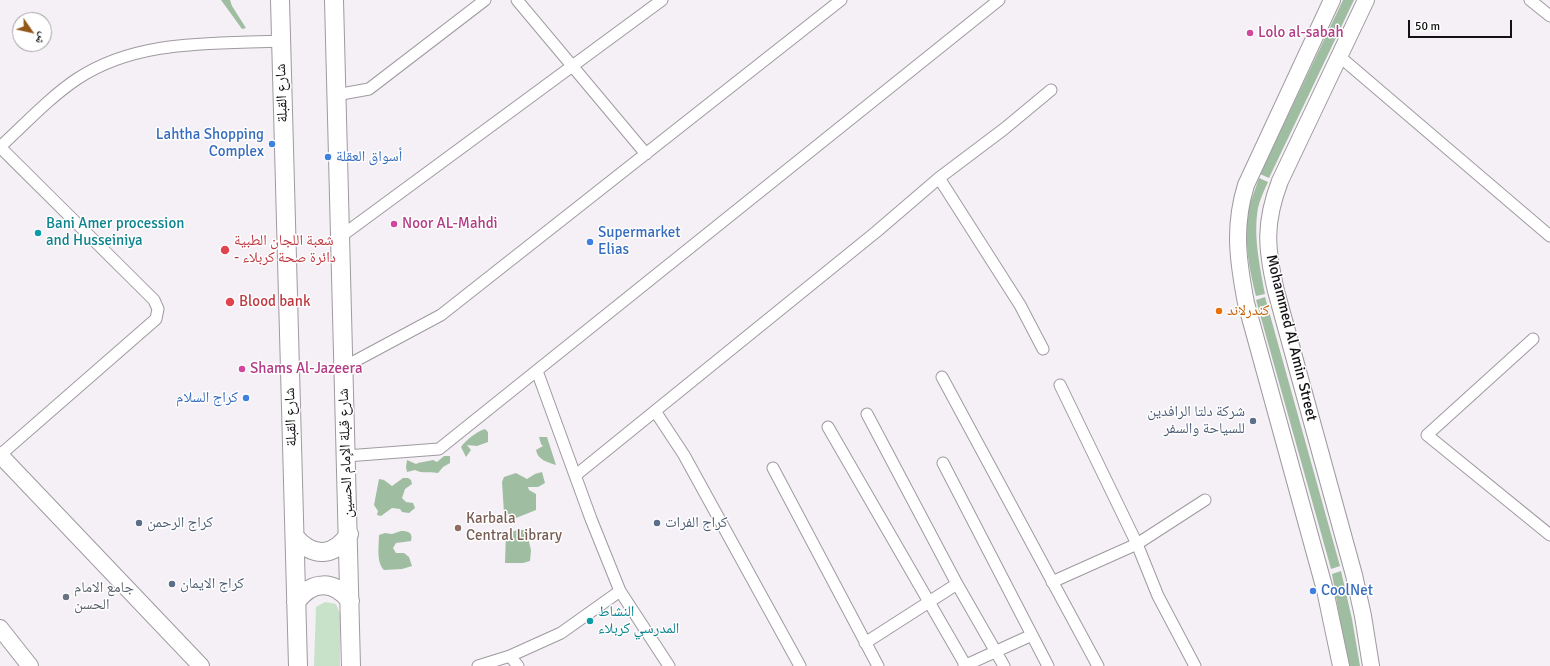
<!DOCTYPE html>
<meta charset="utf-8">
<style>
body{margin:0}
#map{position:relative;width:1550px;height:666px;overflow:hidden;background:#f5eff6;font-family:Signika,"Noto Naskh Arabic",sans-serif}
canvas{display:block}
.north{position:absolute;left:12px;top:12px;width:40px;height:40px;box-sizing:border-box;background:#fff;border:1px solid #a1a0a1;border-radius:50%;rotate:124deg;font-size:11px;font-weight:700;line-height:16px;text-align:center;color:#131113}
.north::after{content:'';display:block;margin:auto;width:14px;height:18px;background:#935619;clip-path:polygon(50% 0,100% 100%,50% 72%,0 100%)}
.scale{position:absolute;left:1408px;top:20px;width:104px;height:18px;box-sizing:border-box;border:2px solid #131113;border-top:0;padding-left:5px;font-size:12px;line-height:14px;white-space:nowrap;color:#131113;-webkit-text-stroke:3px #fff;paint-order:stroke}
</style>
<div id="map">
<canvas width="1550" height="666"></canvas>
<div class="north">ش</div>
<div class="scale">50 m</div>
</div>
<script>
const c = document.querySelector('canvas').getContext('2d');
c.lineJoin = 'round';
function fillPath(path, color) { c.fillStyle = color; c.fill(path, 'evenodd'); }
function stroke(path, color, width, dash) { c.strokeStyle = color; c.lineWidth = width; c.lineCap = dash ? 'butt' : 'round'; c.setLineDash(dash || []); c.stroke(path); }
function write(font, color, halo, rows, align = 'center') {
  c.font = font + ' Signika,"Noto Naskh Arabic",sans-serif'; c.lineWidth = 3; c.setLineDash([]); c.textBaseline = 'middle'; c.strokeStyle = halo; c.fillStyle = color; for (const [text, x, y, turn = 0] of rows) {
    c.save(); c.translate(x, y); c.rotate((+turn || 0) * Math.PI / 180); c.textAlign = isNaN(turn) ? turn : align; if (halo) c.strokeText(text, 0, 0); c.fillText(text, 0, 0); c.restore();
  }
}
const green = new Path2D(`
 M325,602L336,604L340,614V666H314L316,607Z`);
const forest = new Path2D(`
 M221,0H230L232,6L246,28L242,29Z
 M1343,0H1354L1269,178L1260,174Z
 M1259,178L1268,182C1264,191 1260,199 1258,208C1253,236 1260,267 1265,294L1256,296C1249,268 1243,237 1249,207C1252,197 1256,187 1259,178Z
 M1265,297L1340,566L1331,569L1256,300Z
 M485,429L488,432V442L477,446L467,445L471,450L466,457L461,447C466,440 476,432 485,429Z
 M539,437H547L556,465C547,462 538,460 536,450L543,446L541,444Z
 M444,456H450V463L443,467L438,473C430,471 423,474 415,470L407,472L406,467L407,460L416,464C422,461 427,462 433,460L437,462Z
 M542,472L545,483L538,487H528L529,490L536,494V510L511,520L504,513L502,482L504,477L516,473L527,479L535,474Z
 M403,478H408L411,480L412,484L405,489L402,498L406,502L413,503L415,508L409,513L402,512L400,509L392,508L381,516L377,515L378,511L374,505L379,479L384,480L392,486Z
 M517,530H526L531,550L530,561L523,563H505L506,532L509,533Z
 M401,531C409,531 413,533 411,541L396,543L393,548L396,553H404L409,557L412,566L402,569L384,570C376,562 379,546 379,535L385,533L392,534Z
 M1341,571L1352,619L1360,666H1348L1332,574Z`);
const street = new Path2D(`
 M517,0L646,154
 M1530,0L1550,16
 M1339,56L1550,236
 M336,95L369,89L485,0
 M0,147C25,124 50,97 77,79C137,39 212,44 281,41
 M939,178L1020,305L1043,349
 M340,237L662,0
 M1533,339L1427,435L1550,535
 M344,367L441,315L841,0
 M537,371L591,519L620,591L669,666
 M942,377L1098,666
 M1060,385L1137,544L1158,596L1195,666
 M655,411L684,455L800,666
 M867,414L957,584L1004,666
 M828,427L966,666
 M0,455L156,319L158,309L154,300L0,147
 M346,456L439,449L999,0
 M943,463L1048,666
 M773,468L878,666
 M576,475L876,232L939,178L1004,129L1051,90
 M1052,582L1137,544L1205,500
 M865,643L957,584
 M510,656L518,666
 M478,666L510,656L561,633L620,591
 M964,666L1032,635`);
const secondary = new Path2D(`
 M1332,0L1246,185C1233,227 1238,261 1246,303L1325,590L1341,666
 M1366,0L1280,181C1264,223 1266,248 1276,291L1354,575L1363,616L1371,666
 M0,455L201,666
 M0,628L30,666`);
const primary = new Path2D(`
 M280,0L298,666
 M334,0L351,666
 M295,537C313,558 334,557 349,534
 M296,602C312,580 334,580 350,601`);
const markers = [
 [1250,33,4,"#d1479c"],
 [272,144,4,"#3f7fe0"],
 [328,157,4,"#3f7fe0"],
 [394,224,4,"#d1479c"],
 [38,233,4,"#0f9aa8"],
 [590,242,4,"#3f7fe0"],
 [225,250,5,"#e0444e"],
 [230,302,5,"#e0444e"],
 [1219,311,4,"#e8710a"],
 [242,369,4,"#d1479c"],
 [246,398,4,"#3f7fe0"],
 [1253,421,4,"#5c6f8a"],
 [139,523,4,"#5c6f8a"],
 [657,523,4,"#5c6f8a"],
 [458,528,4,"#8d6e63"],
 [172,584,4,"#5c6f8a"],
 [1313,591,4,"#3f7fe0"],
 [66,597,4,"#6b7280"],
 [590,621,4,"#0f9aa8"]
];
const hotelNames = [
 ["Lolo al-sabah",1258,33],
 ["Noor AL-Mahdi",402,224],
 ["Shams Al-Jazeera",250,369]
];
const streetNames = [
 ["شارع القبلة",282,93,-92],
 ["Mohammed Al Amin Street",1291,338,76],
 ["شارع القبلة",291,417,-92],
 ["شارع قبلة الإمام الحسين",346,453,-92]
];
const shopNames = [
 ["Lahtha Shopping",264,135,"right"],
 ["Complex",264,152,"right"],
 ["أسواق العقلة",336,157],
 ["Supermarket",598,233],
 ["Elias",598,250],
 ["كراج السلام",238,398,"right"],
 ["CoolNet",1321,591]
];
const cultureNames = [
 ["Bani Amer procession",46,224],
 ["and Husseiniya",46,241],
 ["النشاط",598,612],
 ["المدرسي كربلاء",598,629]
];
const healthNames = [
 ["شعبة اللجان الطبية",234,241],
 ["- دائرة صحة كربلاء",234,258],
 ["Blood bank",239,302]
];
const foodNames = [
 ["كندرلاند",1227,311]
];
const serviceNames = [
 ["شركة دلتا الرافدين",1245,412,"right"],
 ["للسياحة والسفر",1245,429,"right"],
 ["كراج الرحمن",147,523],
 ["كراج الفرات",665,523],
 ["كراج الايمان",180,584]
];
const educationNames = [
 ["Karbala",466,519],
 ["Central Library",466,536]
];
const worshipNames = [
 ["جامع الامام",74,588],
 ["الحسن",74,605]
];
fillPath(green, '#c8e1c9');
fillPath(forest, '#9fbea1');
stroke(street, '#9f9aa0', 13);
stroke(secondary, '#9f9aa0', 18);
stroke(primary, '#9f9aa0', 20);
stroke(street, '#fff', 11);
stroke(secondary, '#fff', 16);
stroke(primary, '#fff', 18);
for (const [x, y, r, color] of markers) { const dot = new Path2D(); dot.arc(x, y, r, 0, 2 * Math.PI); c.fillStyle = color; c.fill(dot); stroke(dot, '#fff', 1.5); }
write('15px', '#b23c85', '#fff', hotelNames, 'left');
write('15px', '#131113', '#fff', streetNames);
write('15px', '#366cbe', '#fff', shopNames, 'left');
write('15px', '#0d838f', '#fff', cultureNames, 'left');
write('15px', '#be3a42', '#fff', healthNames, 'left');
write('15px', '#c56008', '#fff', foodNames, 'left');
write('15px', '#4e5e75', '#fff', serviceNames, 'left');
write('15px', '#785e54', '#fff', educationNames, 'left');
write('15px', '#5b616d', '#fff', worshipNames, 'left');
</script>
